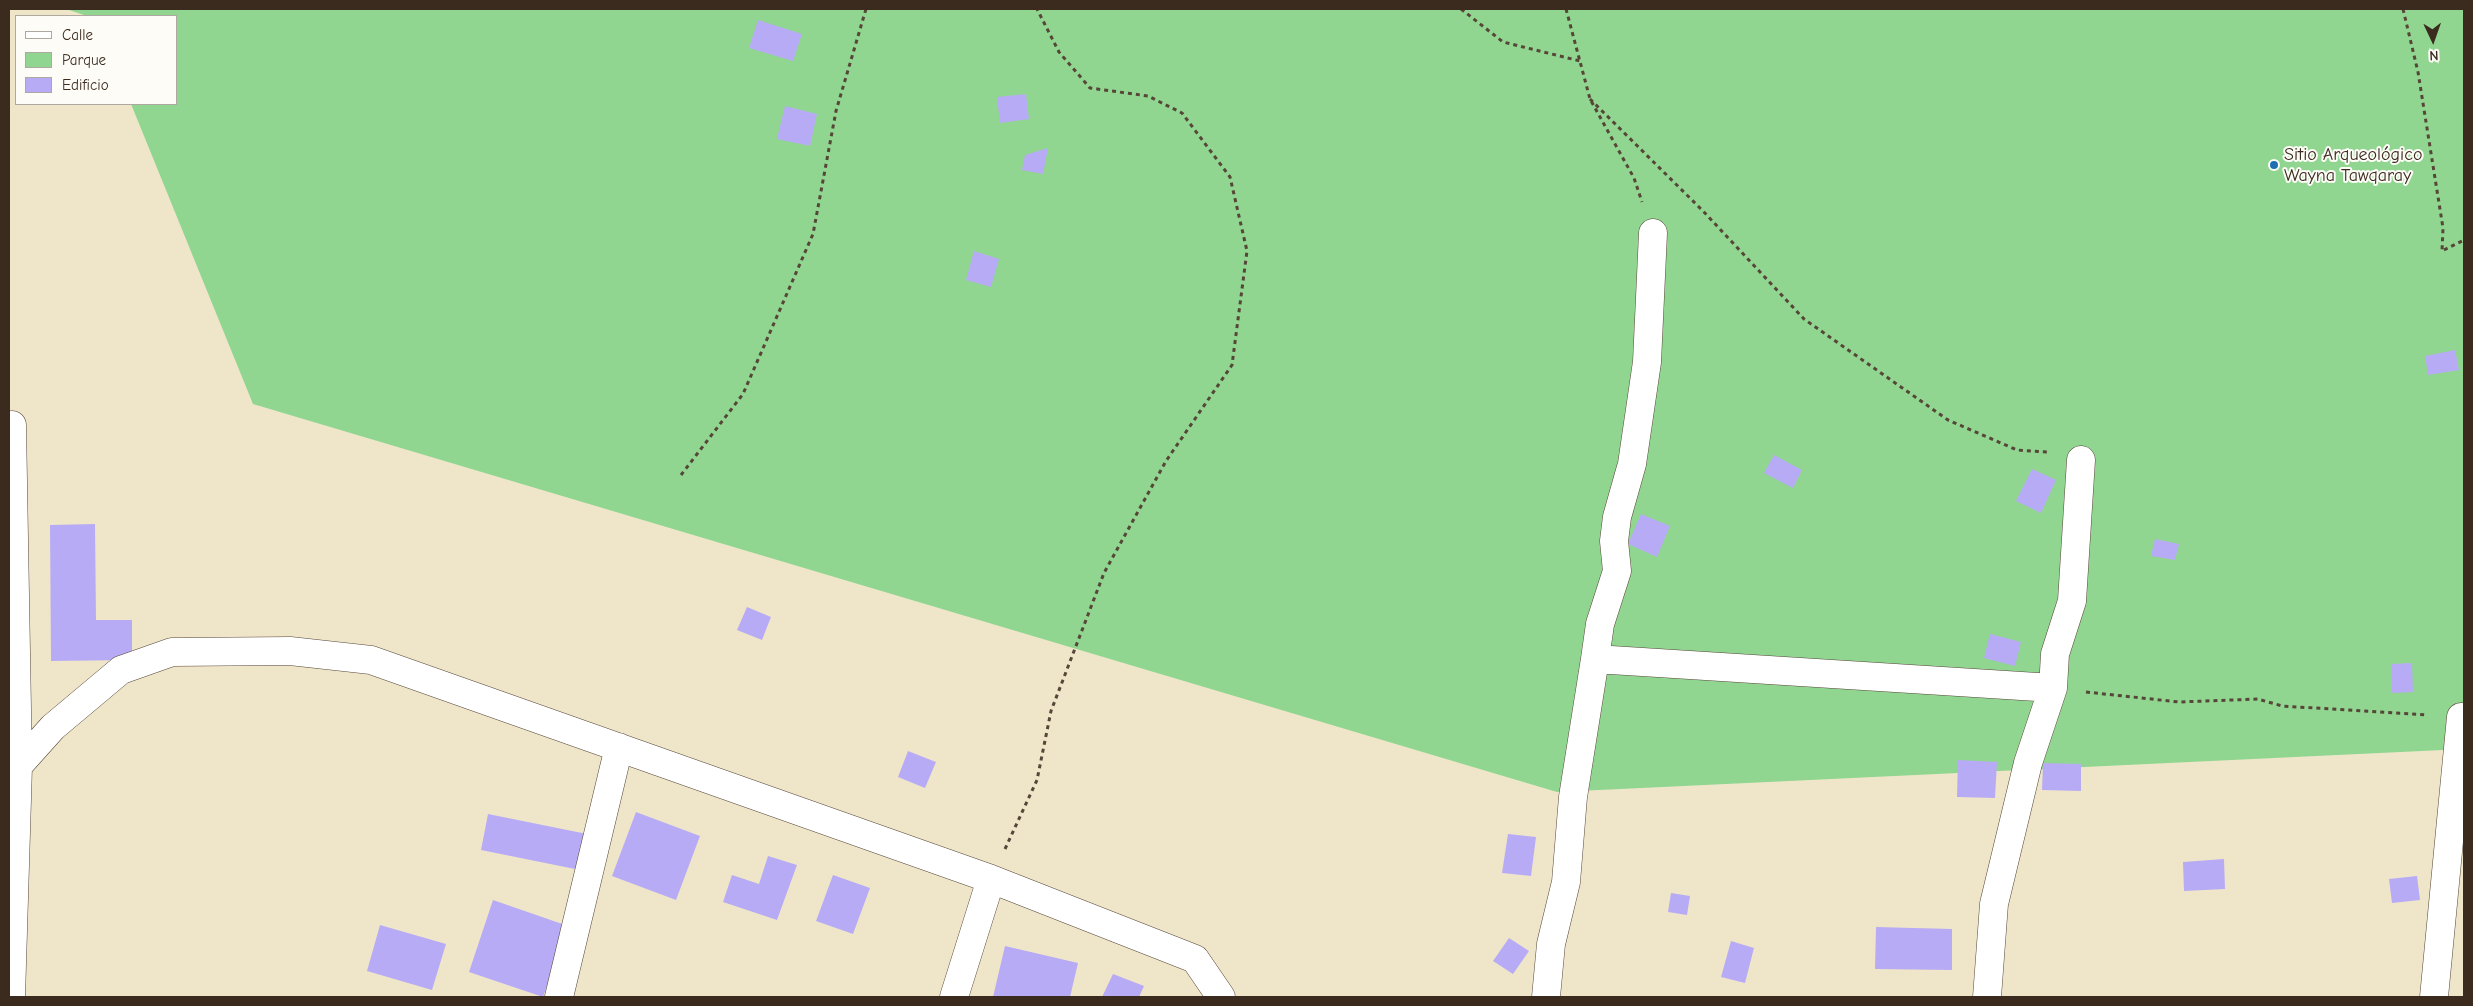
<!DOCTYPE html>
<meta charset="utf-8">
<style>
body{margin:0}
#map{position:relative;width:2473px;height:1006px;overflow:hidden;background:#efe6ca;font-family:"Comic Neue",sans-serif}
canvas{display:block}
.frame{position:absolute;inset:0;border:10px solid #3b2a1e;pointer-events:none}
.legend{position:absolute;left:15px;top:15px;width:162px;height:90px;box-sizing:border-box;background:#fdfcf7;border:1px solid #afa8a0;margin:0;padding:6px 9px;list-style:none;font-size:15px;color:#3b2a1e}
.legend li{display:flex;align-items:center;gap:10px;height:25px}
.legend b{width:25px;border:1px solid #afa8a0}
.north{position:absolute;left:2408px;top:15px;width:50px;height:50px;-webkit-text-stroke:4px #fdfcf7;paint-order:stroke;rotate:177deg;font-size:14px;font-weight:700;line-height:20px;text-align:center;color:#3b2a1e}
.north::after{content:'';display:block;margin:auto;width:18px;height:22px;background:#3b2a1e;clip-path:polygon(50% 0,100% 100%,50% 72%,0 100%)}
</style>
<div id="map">
<canvas width="2473" height="1006"></canvas>
<div class="frame"></div>
<ul class="legend">
<li><b style="height:6px;background:#fff"></b>Calle</li>
<li><b style="height:14px;background:#90d691"></b>Parque</li>
<li><b style="height:14px;background:#b8abf5"></b>Edificio</li>
</ul>
<div class="north">N</div>
</div>
<script>
const c = document.querySelector('canvas').getContext('2d');
c.lineJoin = 'round';
function fillPath(path, color) { c.fillStyle = color; c.fill(path, 'evenodd'); }
function stroke(path, color, width, dash) { c.strokeStyle = color; c.lineWidth = width; c.lineCap = dash ? 'butt' : 'round'; c.setLineDash(dash || []); c.stroke(path); }
function write(font, color, halo, rows, align = 'center') {
  c.font = font + ' "Comic Neue",sans-serif'; c.lineWidth = 4; c.setLineDash([]); c.textBaseline = 'middle'; c.strokeStyle = halo; c.fillStyle = color; for (const [text, x, y, turn = 0] of rows) {
    c.save(); c.translate(x, y); c.rotate((+turn || 0) * Math.PI / 180); c.textAlign = isNaN(turn) ? turn : align; if (halo) c.strokeText(text, 0, 0); c.fillText(text, 0, 0); c.restore();
  }
}
const green = new Path2D(`
 M66,9H2464V749L1557,792L253,404L131,104H176V16H87Z`);
const building = new Path2D(`
 M758,20L802,34L793,61L749,48Z
 M1026,94L1029,119L1000,123L997,97Z
 M785,106L817,114L810,146L777,139Z
 M1048,148L1043,174L1022,170L1025,155Z
 M974,251L999,259L991,287L966,280Z
 M2455,350L2459,370L2428,375L2425,356Z
 M1774,455L1802,470L1793,488L1764,473Z
 M2032,469L2056,480L2041,513L2016,501Z
 M1641,514L1670,526L1657,557L1628,544Z
 M95,524L96,620H132V660L51,661L50,525Z
 M2155,539L2179,544L2175,560L2151,556Z
 M747,607L771,617L762,640L737,630Z
 M1990,634L2021,642L2015,666L1984,658Z
 M2412,663L2413,692L2392,693L2391,664Z
 M908,751L936,762L925,788L898,777Z
 M1958,760L1997,762L1995,798L1957,797Z
 M2043,763L2081,764V791L2042,790Z
 M636,812L700,836L676,900L612,876Z
 M488,814L587,834L580,870L481,850Z
 M1508,834L1536,837L1531,876L1502,873Z
 M768,856L797,865L777,920L723,902L732,875L759,884Z
 M2224,859L2225,889L2184,891L2183,862Z
 M833,875L870,888L853,934L816,921Z
 M2417,876L2420,900L2392,903L2389,879Z
 M1671,893L1690,896L1687,915L1668,912Z
 M493,900L568,926L543,997L469,972Z
 M380,925L446,944L432,990L367,971Z
 M1876,927L1952,929V970L1875,969Z
 M1509,938L1529,951L1513,974L1493,961Z
 M1731,941L1754,948L1745,983L1721,977Z
 M1005,946L1078,963L1070,997H993Z
 M1113,974L1144,986L1139,997H1102Z`);
const path = new Path2D(`
 M1461,9L1503,42L1580,61
 M1566,9L1590,99L1634,178L1642,202
 M2403,9L2418,72L2443,228L2442,251L2464,240
 M1590,99L1703,211L1804,319L1948,420L2017,450L2048,452
 M681,475L743,394L813,234L836,111L866,9
 M2086,692L2179,702L2258,699L2282,706L2428,715
 M1005,849L1037,780L1051,711L1104,573L1166,461L1232,365L1247,251L1230,177L1182,113L1148,96L1090,88L1059,52L1037,9`);
const minor = new Path2D(`
 M12,425L18,766L53,727L121,670L172,652L290,651L371,660L991,879L1195,959L1221,997
 M1595,659L2053,688
 M9,766H18L11,997
 M559,997L619,747
 M954,997L991,879
 M1546,997L1551,944L1566,882L1573,797L1595,659L1600,624L1617,571L1614,541L1617,517L1632,464L1647,362L1653,233
 M1987,997L1994,904L2028,763L2053,688L2055,654L2072,601L2081,460
 M2434,997L2461,717`);
const markers = [
 [2274,165,5,"#1f6fb2"]
];
const poiNames = [
 ["Sitio Arqueológico",2284,155],
 ["Wayna Tawqaray",2284,176]
];
fillPath(green, '#90d691');
fillPath(building, '#b8abf5');
stroke(minor, '#564638', 29);
stroke(path, '#564638', 3, [4, 4]);
stroke(minor, '#fff', 28);
for (const [x, y, r, color] of markers) { const dot = new Path2D(); dot.arc(x, y, r, 0, 2 * Math.PI); c.fillStyle = color; c.fill(dot); stroke(dot, '#fdfcf7', 2); }
write('18px', '#3b2a1e', '#fdfcf7', poiNames, 'left');
</script>
